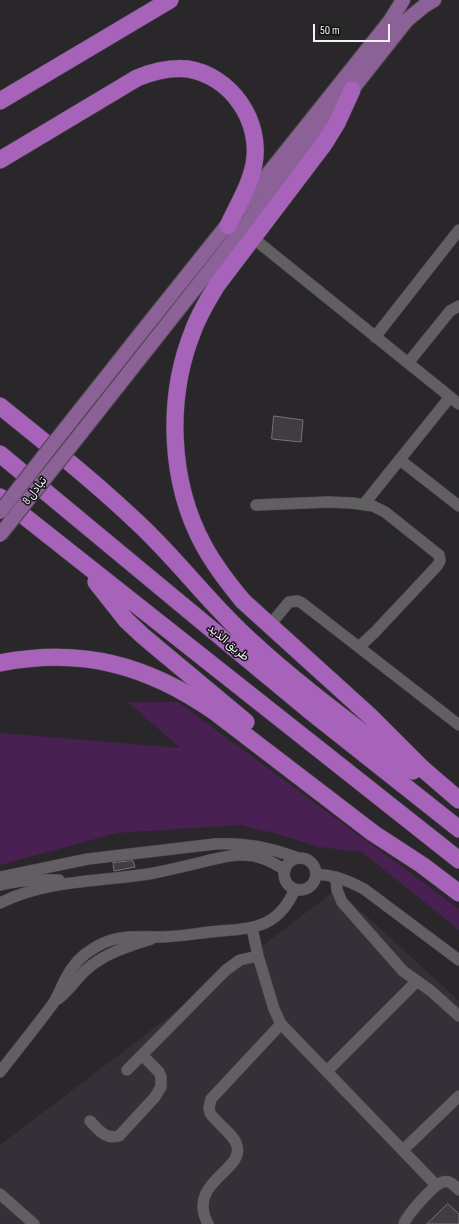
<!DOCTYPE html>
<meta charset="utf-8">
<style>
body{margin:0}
#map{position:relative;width:459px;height:1224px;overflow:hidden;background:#2a272b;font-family:"Sofia Sans Condensed",sans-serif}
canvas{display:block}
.scale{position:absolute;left:313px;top:24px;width:77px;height:18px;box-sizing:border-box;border:2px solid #f2f0f2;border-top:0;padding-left:5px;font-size:12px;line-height:14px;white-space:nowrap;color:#f2f0f2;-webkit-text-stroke:3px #121112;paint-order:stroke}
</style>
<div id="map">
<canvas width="459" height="1224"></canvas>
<div class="scale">50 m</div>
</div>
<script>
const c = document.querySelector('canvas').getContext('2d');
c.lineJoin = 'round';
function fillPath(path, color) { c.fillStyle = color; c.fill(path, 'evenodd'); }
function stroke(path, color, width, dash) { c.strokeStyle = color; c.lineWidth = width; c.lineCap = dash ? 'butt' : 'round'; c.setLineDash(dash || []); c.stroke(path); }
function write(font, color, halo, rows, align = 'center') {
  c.font = font + ' "Sofia Sans Condensed",Vazirmatn,sans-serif'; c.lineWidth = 3; c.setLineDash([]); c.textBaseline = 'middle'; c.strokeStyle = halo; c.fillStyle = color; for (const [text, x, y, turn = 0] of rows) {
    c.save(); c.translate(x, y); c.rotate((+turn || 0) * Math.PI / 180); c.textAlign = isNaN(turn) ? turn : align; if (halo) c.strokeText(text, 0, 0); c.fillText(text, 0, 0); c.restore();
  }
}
const built = new Path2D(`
 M337,889L459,1001V1224H0V1145Z`);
const green = new Path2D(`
 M128,702H178L459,909V930L362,852L319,847L281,835L240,825L117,833L0,865V733L180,748Z`);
const building = new Path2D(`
 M274,416L303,420L301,442L272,439Z
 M133,861L135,867L114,871L113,863Z
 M448,1204L459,1214V1224H427Z`);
const minor = new Path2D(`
 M253,238L459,404
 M375,337L459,230
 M408,363L450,311L459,306
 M400,460L459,506
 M364,504L450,397
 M256,505L328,502L352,503L373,506L385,512L439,555L440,561L437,566L375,632L359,647
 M269,626L289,602L298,601L302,603L459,725
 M284 874a16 16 0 1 1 32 0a16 16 0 1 1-32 0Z
 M316,874C334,875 348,880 364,889L459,960
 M0,877L88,859L215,844C245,842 270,848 298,858
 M336,877L337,890L342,902L403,971L431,991L459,1016
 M0,885C19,880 39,879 59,880
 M0,903C48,879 102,882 154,873C173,869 191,865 210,860C220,858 230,855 240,855C257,854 271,861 285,870
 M252,928L258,956L274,1009L281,1024L436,1185
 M58,999C69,991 76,979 86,970C105,953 127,947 151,939
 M127,1070L226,970L240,960L258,956
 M327,1071L417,981
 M0,1072C17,1050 35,1028 52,1005C58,997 61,987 66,978C72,966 82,955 94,948C116,934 135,937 159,937C176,937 193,934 210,932C250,928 277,931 295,889
 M90,1121C98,1129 105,1140 119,1136L155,1097L161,1087V1077L159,1072L142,1055
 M403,1150L459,1096
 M0,1194L34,1224
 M208,1224C186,1182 244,1171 237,1146C235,1135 216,1123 210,1113L209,1108L211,1099L281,1024
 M404,1224C406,1216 435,1183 443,1182C450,1180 454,1185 459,1190`);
const major = new Path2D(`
 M57,439C167,299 279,161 390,21L403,0
 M70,447L407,20L424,6L434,0`);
const highway = new Path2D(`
 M352,90L337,123L324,144L217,285C208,300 199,314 193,331C166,398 169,482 204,546C215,566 228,583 243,601L371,717L423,769L459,800
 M0,101L170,0
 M0,160L137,78C154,71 170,67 188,69C231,76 262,121 254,164C250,186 237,206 228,226
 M0,406C47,444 94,481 138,523C179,561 211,606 253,643C303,689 359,729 413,771
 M0,454L310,711L459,829
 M0,497L459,860
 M96,582L126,620L143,636L246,722
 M0,663C81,647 148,665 215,712L373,833L422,865L459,893`);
const majorBridge = new Path2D(`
 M0,512L57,439
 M0,535L70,447`);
const streetNames = [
 ["تبادل 8",35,491,-52],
 ["طريق الذيد",228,643,40]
];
fillPath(built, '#352f37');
fillPath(green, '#482052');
fillPath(building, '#3f3d40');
stroke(building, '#777478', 1);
stroke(minor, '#494649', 12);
stroke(major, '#494649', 16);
stroke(highway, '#494649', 18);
stroke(minor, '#625f63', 11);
stroke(major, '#8b6197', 14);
stroke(highway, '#a763ba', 17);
stroke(majorBridge, '#494649', 16, []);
stroke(majorBridge, '#8b6197', 14);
write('12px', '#f2f0f2', '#121112', streetNames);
</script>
